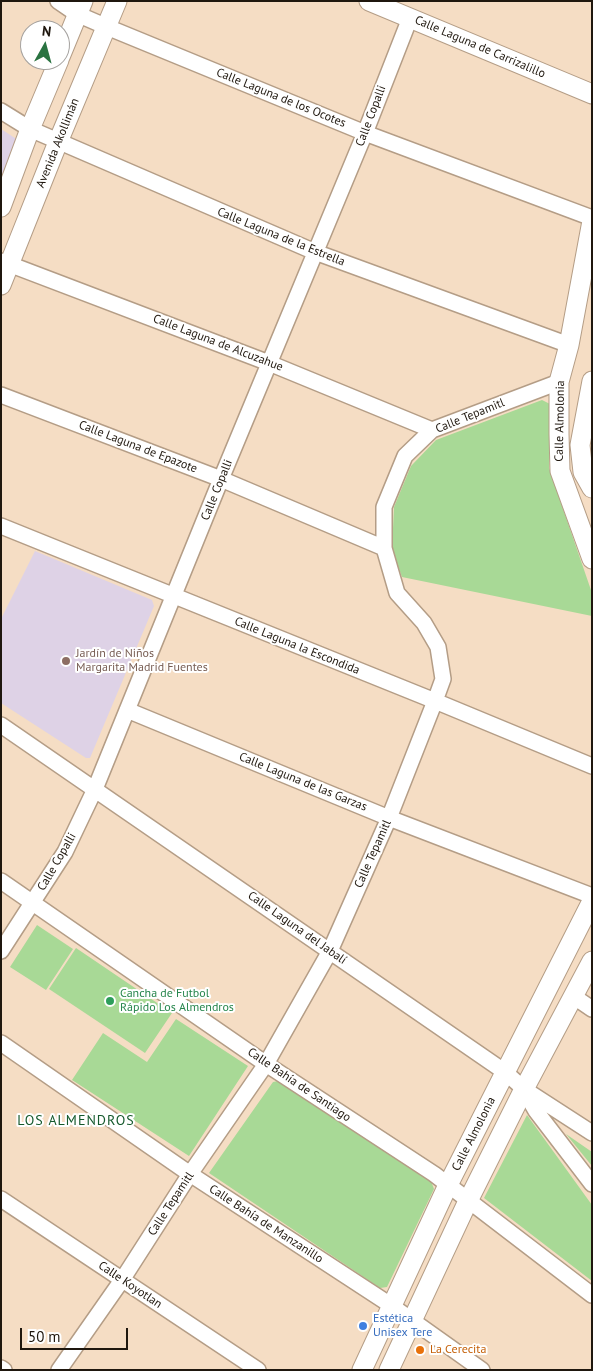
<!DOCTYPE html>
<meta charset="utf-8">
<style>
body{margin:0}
#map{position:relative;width:593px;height:1371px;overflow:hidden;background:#f5ddc4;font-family:"PT Sans",sans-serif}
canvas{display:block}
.frame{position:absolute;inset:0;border:2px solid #1f170e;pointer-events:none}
.north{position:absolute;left:20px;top:20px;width:50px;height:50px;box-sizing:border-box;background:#fff;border:1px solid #a5a29f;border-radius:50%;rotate:7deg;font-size:14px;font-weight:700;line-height:20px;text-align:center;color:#1f170e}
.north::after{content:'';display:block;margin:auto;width:18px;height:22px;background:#2a7341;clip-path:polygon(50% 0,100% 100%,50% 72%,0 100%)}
.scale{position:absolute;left:20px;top:1328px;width:108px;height:22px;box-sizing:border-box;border:2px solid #1f170e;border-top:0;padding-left:6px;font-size:15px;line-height:18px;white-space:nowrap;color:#1f170e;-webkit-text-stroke:4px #fff;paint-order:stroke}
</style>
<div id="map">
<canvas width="593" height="1371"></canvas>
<div class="frame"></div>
<div class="north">N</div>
<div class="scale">50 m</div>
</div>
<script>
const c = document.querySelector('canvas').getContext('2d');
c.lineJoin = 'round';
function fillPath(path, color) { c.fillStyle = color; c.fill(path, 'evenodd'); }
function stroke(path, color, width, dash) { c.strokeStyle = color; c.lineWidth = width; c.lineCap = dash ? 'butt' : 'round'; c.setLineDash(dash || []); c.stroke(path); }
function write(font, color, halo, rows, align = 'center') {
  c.font = font + ' "PT Sans",sans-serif'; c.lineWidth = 4; c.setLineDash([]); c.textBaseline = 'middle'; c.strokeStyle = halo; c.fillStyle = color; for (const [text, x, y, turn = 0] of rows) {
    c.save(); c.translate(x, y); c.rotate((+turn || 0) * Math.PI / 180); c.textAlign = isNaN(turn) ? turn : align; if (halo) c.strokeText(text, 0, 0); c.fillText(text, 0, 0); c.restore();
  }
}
const education = new Path2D(`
 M1,129L18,140L1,185Z
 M35,551L152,600L154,606L90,758H86L1,703V619Z`);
const green = new Path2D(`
 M542,400L550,404L549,468L592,593V616L402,577L392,550L394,507L411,466L436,440Z
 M37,925L73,949L46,990L10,967Z
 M76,948L172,1013L145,1053L49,989Z
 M176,1019L248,1066L189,1156L72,1080L103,1033L147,1062Z
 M283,1080L431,1181L434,1189L387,1287L380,1288L209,1173L273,1082Z
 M527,1115L592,1205V1281L484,1198Z
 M566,1134L592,1152V1166Z`);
const minor = new Path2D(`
 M58,1L77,14L107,27L365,133L592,218
 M1,111L30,129L315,252L569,345
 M1,261L269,363L432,430
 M1,395L221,479L384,548
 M1,526L435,701L592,766
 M127,710L389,818L592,896
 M1,725L505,1072L524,1089L592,1133
 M1,881L266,1064L434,1174L592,1295
 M1,951L65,852L95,789L221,479L365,133L410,18
 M573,996L592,1009
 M1,1043L190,1174L392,1306L482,1370
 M525,1092L536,1111L592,1184
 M1,1199L258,1370
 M1,1368L4,1370
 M59,1370L122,1280L190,1174L266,1064L330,951L389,818L435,701L443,679L438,647L424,623L397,593L384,548V507L405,456L432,430L559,382`);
const tertiary = new Path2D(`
 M369,1L592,94
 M60,57L83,1
 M1,207L30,129L59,60
 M592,221L569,345L559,382V434L560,471L592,559
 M1,285L58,142L117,1
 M592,381L580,445L583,472L592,488
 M362,1370L448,1185L592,901
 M389,1370L468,1201L524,1089L592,961`);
const markers = [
 [66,661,5,"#8d6e63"],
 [110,1001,5,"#2e9e5b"],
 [363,1326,5,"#3f7fe0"],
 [420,1350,5,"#e8710a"]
];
const streetNames = [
 ["Calle Laguna de Carrizalillo",480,47,23],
 ["Calle Laguna de los Ocotes",281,98,22],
 ["Calle Copalli",371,116,-69],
 ["Avenida Akollimán",58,143,-68],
 ["Calle Laguna de la Estrella",281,237,22],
 ["Calle Laguna de Alcuzahue",218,343,21],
 ["Calle Tepamitl",470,416,-22],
 ["Calle Almolonia",560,421,-89],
 ["Calle Laguna de Epazote",138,447,21],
 ["Calle Copalli",217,490,-68],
 ["Calle Laguna la Escondida",297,646,22],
 ["Calle Laguna de las Garzas",303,782,22],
 ["Calle Tepamitl",373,854,-66],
 ["Calle Copalli",57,862,-60],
 ["Calle Laguna del Jabalí",297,928,35],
 ["Calle Bahía de Santiago",299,1085,34],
 ["Calle Almolonia",474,1134,-63],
 ["Calle Tepamitl",171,1204,-57],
 ["Calle Bahía de Manzanillo",266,1224,33],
 ["Calle Koyotlan",130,1285,34]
];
const educationNames = [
 ["Jardín de Niños",76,654],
 ["Margarita Madrid Fuentes",76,668]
];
const leisureNames = [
 ["Cancha de Futbol",120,994],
 ["Rápido Los Almendros",120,1008]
];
const shopNames = [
 ["Estética",373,1319],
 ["Unisex Tere",373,1333]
];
const foodNames = [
 ["La Cerecita",430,1350]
];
const neighbourhoodNames = [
 ["LOS ALMENDROS",76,1121]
];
fillPath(education, '#ded2e6');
fillPath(green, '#a8d996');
stroke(minor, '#b49d86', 18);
stroke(tertiary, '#b49d86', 21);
stroke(minor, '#fff', 15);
stroke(tertiary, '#fff', 19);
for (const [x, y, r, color] of markers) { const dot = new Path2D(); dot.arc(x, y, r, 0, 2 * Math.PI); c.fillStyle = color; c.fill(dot); stroke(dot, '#fff', 2); }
write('12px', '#1f170e', '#fff', streetNames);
write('12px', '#785e54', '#fff', educationNames, 'left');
write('12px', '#27864d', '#fff', leisureNames, 'left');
write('12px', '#366cbe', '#fff', shopNames, 'left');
write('12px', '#c56008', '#fff', foodNames, 'left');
c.letterSpacing = '1px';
write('14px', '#14592c', '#fff', neighbourhoodNames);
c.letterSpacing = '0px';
</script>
